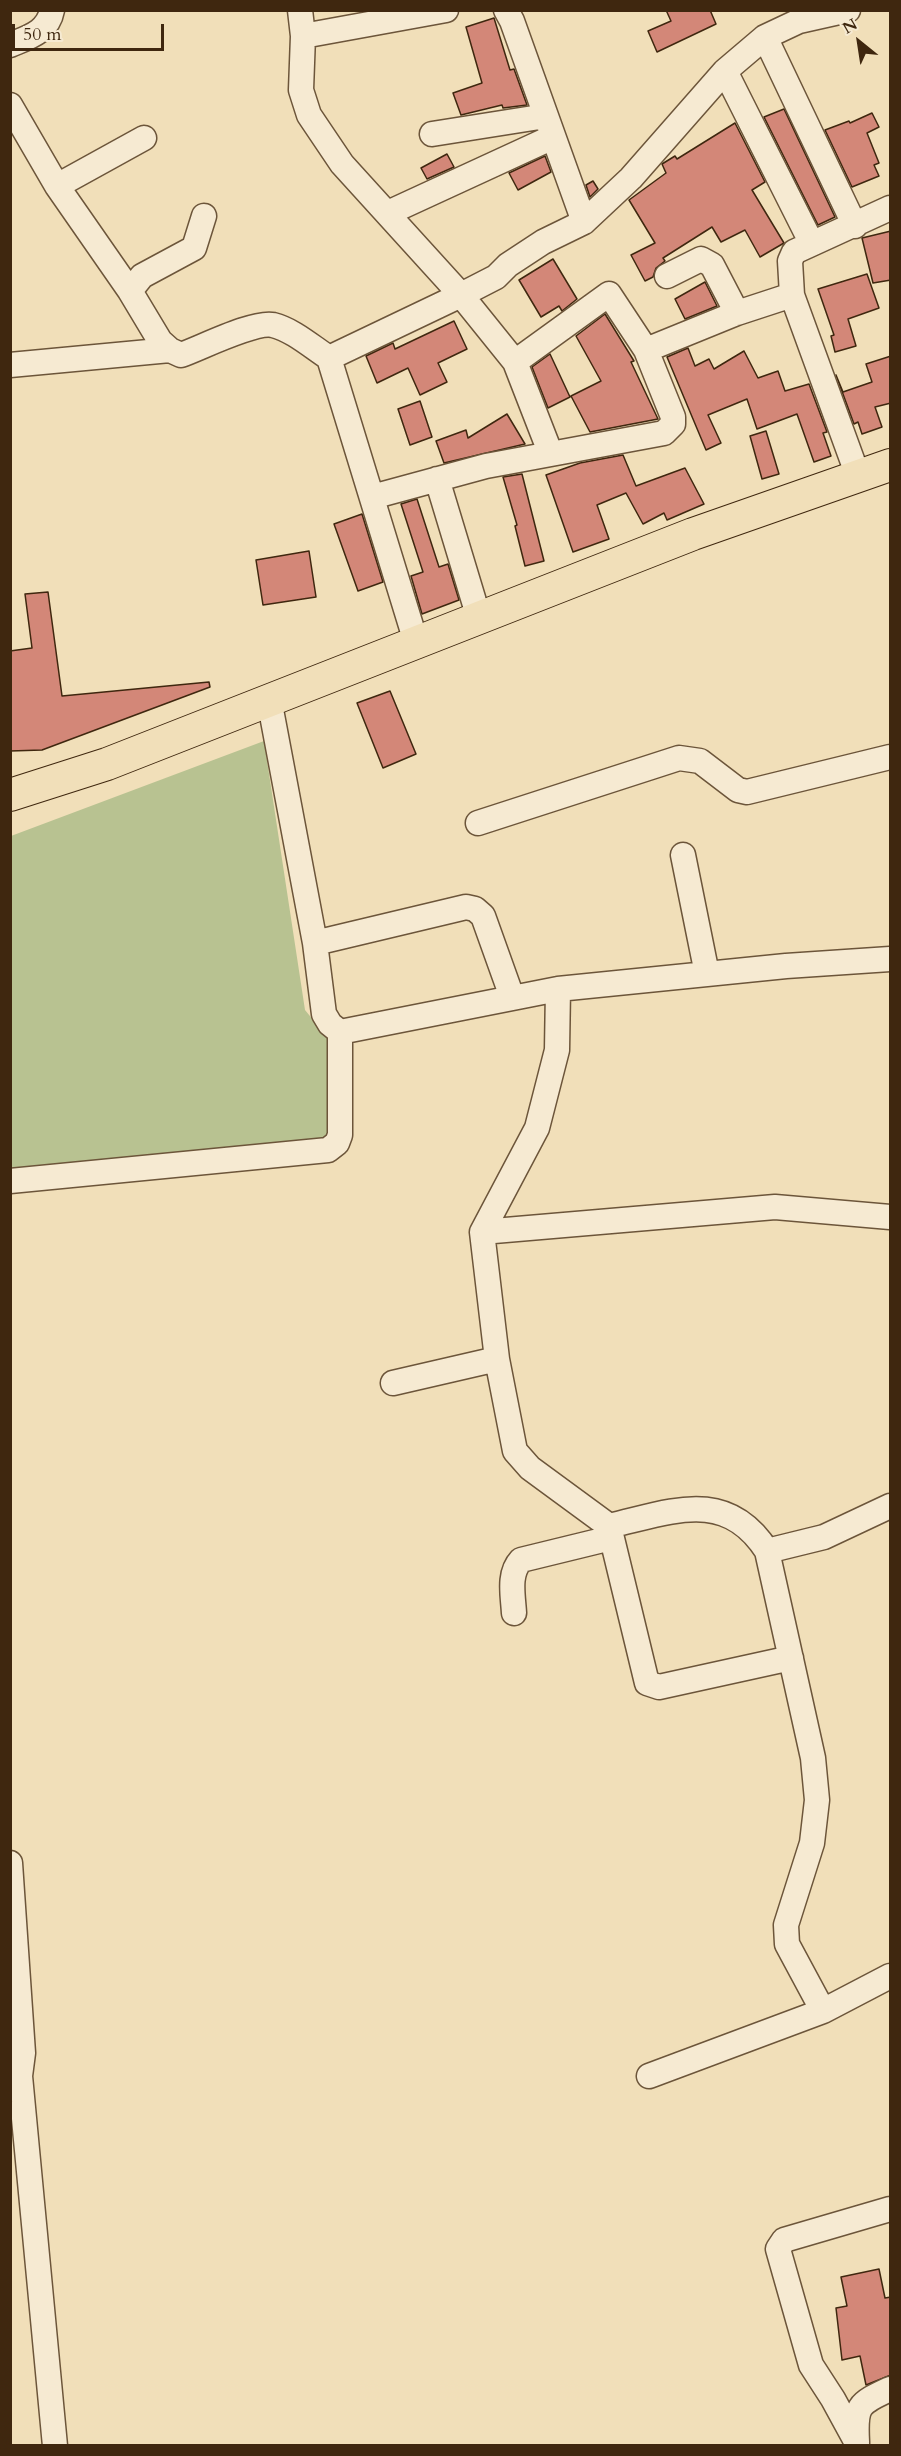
<!DOCTYPE html>
<style>
body{margin:0}
#map{position:relative;width:901px;height:2456px;overflow:hidden;background:#f1dfb9;font-family:Cardo,serif}
canvas{display:block}
.frame{position:absolute;inset:0;border:12px solid #3f270f;pointer-events:none}
.north{position:absolute;left:829px;top:12px;width:60px;height:60px;-webkit-text-stroke:4px #f6ead2;paint-order:stroke;rotate:330deg;font-size:16px;font-weight:700;line-height:24px;text-align:center;color:#3f270f}
.north::after{content:'';display:block;margin:auto;width:21px;height:27px;background:#3f270f;clip-path:polygon(50% 0,100% 100%,50% 72%,0 100%)}
.scale{position:absolute;left:12px;top:24px;width:152px;height:27px;box-sizing:border-box;border:3px solid #3f270f;border-top:0;padding-left:8px;font-size:18px;line-height:21px;white-space:nowrap;color:#3f270f;-webkit-text-stroke:4px #f6ead2;paint-order:stroke}
</style>
<div id="map">
<canvas width="901" height="2456"></canvas>
<div class="frame"></div>
<div class="north">N</div>
<div class="scale">50 m</div>
</div>
<script>
const c = document.querySelector('canvas').getContext('2d');
c.lineJoin = 'round';
function fillPath(path, color) { c.fillStyle = color; c.fill(path, 'evenodd'); }
function stroke(path, color, width, dash) { c.strokeStyle = color; c.lineWidth = width; c.lineCap = dash ? 'butt' : 'round'; c.setLineDash(dash || []); c.stroke(path); }
const green = new Path2D(`
 M264,741L305,1010L336,1048L343,1139L11,1172V836Z`);
const building = new Path2D(`
 M666,10H710L716,24L657,52L648,31L671,21Z
 M494,18L510,70L514,69L527,105L503,108L502,105L461,115L453,93L482,83L466,27Z
 M784,109L835,217L818,225L764,117Z
 M872,113L879,127L867,133L879,163L874,165L879,176L852,187L825,130L849,121L850,123Z
 M735,123L765,182L752,190L784,243L760,257L745,230L721,242L712,227L663,258L665,261L656,268L653,277L645,281L631,255L655,243L629,200L666,173L662,164L675,156L677,159Z
 M447,154L454,167L427,179L421,168Z
 M545,156L551,172L518,190L509,173Z
 M593,181L598,189L590,197L586,185Z
 M891,231V280L873,283L862,238Z
 M553,259L577,299L562,311L559,306L541,317L519,280Z
 M867,274L879,308L848,319L856,346L835,352L831,336L834,335L818,289Z
 M705,282L717,306L685,319L675,299Z
 M605,314L634,361L631,362L658,419L590,432L571,396L601,381L576,336Z
 M454,321L467,349L438,363L447,382L420,395L408,368L377,383L366,356L393,343L395,349Z
 M688,348L695,366L709,359L714,369L744,351L758,378L778,371L785,391L809,384L827,432L823,433L831,456L814,462L797,414L757,429L747,399L708,415L721,443L706,450L667,357Z
 M550,354L570,397L548,408L532,367Z
 M891,356V403L875,407L882,427L862,434L858,422L854,424L836,375L843,392L872,382L866,364Z
 M420,401L432,437L410,445L398,409Z
 M507,414L525,444L444,463L436,441L466,430L468,438Z
 M766,431L779,474L762,479L750,436Z
 M623,455L636,486L685,468L704,504L667,520L664,513L643,524L626,493L597,505L609,539L573,552L546,475L580,463Z
 M522,474L544,561L525,566L515,526L517,525L503,477Z
 M417,499L439,567L448,564L459,600L422,614L411,576L423,572L401,504Z
 M362,514L383,582L358,591L334,524Z
 M309,551L316,597L263,605L256,560Z
 M48,592L62,696L209,682L210,687L42,750L10,751V651L32,648L25,594Z
 M390,691L416,754L383,768L357,703Z
 M879,2269L885,2298L891,2297V2375L866,2385L860,2356L842,2360L836,2308L847,2306L841,2277Z`);
const minor = new Path2D(`
 M300,10L303,36L301,90L309,115L342,164L461,295L515,362L550,452
 M506,10L512,21L584,222
 M303,36L446,10
 M765,37L855,226
 M10,45C29,37 48,32 52,10
 M725,71L811,242
 M10,105L57,186L130,291L160,341L170,350L181,355C201,348 254,321 273,325C293,330 312,347 329,358L461,295L496,277L508,265L543,242L584,222L631,178L725,71L765,37L799,21L848,10
 M432,134L546,116
 M57,186L144,138
 M388,213L553,137
 M667,276L701,259L712,265L737,313
 M130,291L142,276L194,248L204,216
 M792,295L858,476
 M646,350L737,313L792,295L790,261L794,252L890,208
 M329,358L416,642
 M10,365L170,350
 M437,479L479,618
 M372,497L486,466L664,433L673,424V417L646,350L609,294L515,362
 M269,699L315,943L324,1014L330,1024L340,1032L558,989L786,966L890,959
 M478,823L679,758L700,761L738,790L747,792L890,757
 M683,855L707,974
 M315,943L466,907L475,909L483,916L512,997
 M558,989L557,1050L537,1128L482,1232L497,1359L515,1451L530,1468L609,1526C671,1512 726,1487 767,1551L824,1537L890,1506
 M10,1181L328,1150L337,1143L340,1135V1032
 M482,1232L775,1207L890,1217
 M393,1383L497,1359
 M609,1526L647,1683L659,1687L791,1658
 M767,1551L813,1758L817,1800L812,1843L786,1925L787,1944L823,2011
 M514,1613C513,1595 508,1574 521,1560L611,1538
 M10,1863L23,2053L20,2076L13,2090
 M20,2076L55,2446
 M649,2076L823,2011L890,1976
 M857,2442C855,2405 858,2404 890,2389
 M857,2443L833,2399L811,2365L778,2249L784,2240L890,2209`);
const major = new Path2D(`
 M10,795L107,764L693,534L890,465`);
fillPath(green, '#b8c291');
fillPath(building, '#d38778');
stroke(building, '#3f270f', 1.5);
stroke(minor, '#6c553a', 27);
stroke(major, '#3f270f', 34);
stroke(minor, '#f6ead2', 24);
stroke(major, '#f1dfb9', 32);
</script>
